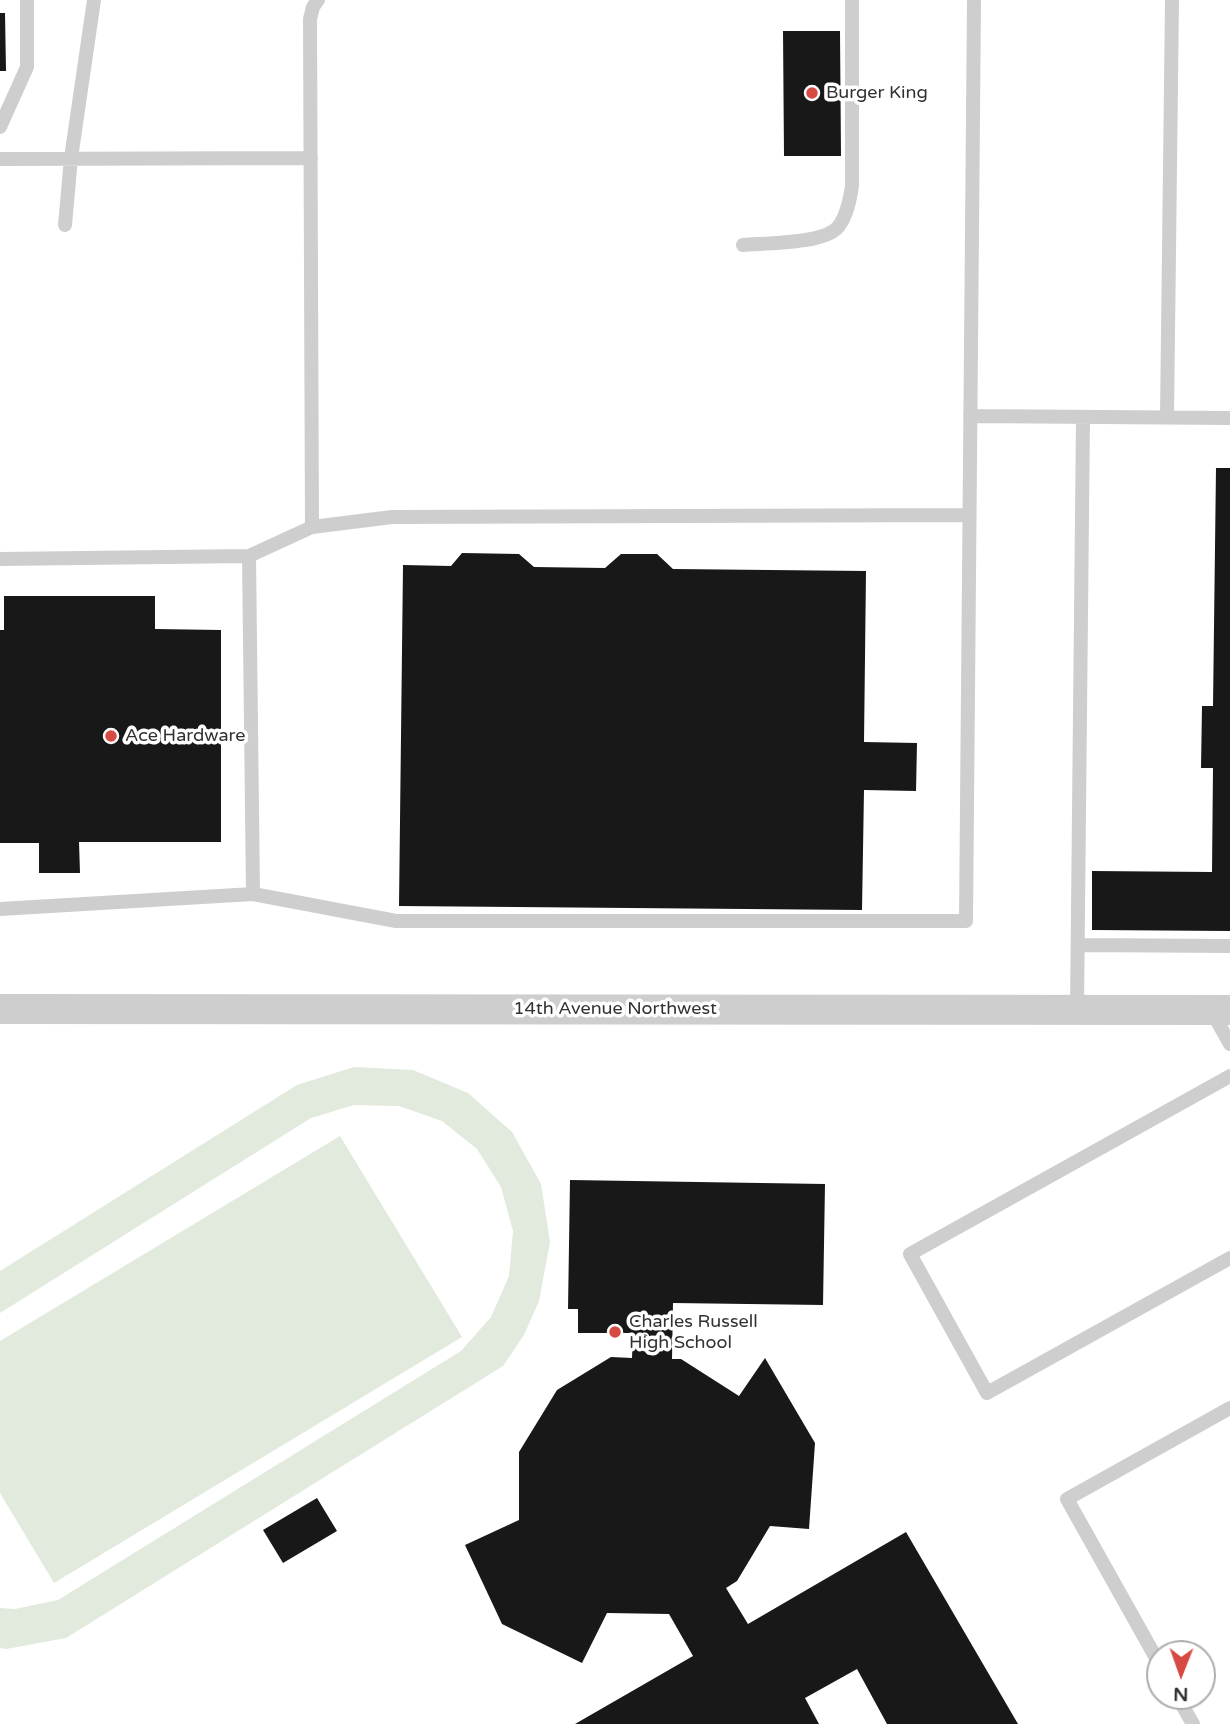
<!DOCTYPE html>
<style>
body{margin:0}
#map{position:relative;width:1230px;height:1724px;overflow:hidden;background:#fff;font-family:"Varela Round",sans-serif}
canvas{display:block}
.north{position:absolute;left:1146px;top:1640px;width:70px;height:70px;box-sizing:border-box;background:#fff;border:2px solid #adadad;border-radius:50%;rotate:181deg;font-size:19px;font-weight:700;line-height:28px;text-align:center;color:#313131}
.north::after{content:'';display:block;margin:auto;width:24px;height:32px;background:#d74943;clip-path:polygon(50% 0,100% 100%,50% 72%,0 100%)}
</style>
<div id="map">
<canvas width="1230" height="1724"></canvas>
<div class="north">N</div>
</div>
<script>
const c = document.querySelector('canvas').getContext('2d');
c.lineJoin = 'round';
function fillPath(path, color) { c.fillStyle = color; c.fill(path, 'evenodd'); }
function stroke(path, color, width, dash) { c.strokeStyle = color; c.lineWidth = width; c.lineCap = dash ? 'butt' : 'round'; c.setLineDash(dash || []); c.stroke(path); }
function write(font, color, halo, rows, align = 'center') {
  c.font = font + ' "Varela Round",sans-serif'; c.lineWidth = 7; c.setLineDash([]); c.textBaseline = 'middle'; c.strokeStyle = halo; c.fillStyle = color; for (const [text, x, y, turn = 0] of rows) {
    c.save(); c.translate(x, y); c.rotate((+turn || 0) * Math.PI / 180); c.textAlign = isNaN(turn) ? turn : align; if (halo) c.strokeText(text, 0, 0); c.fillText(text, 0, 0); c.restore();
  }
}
const green = new Path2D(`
 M354,1067L413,1070L468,1093L512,1132L541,1184L550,1242L539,1301L524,1335L503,1366L66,1638L6,1649L0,1648V1608L15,1609L58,1600L461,1351L491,1317L509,1276L513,1231L501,1187L477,1149L442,1121L399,1106L354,1105L311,1118L0,1313V1271L297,1085Z
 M340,1136L462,1337L54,1583L0,1493V1341Z`);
const building = new Path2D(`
 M0,13H5L6,71H0Z
 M783,31H840L841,156H784Z
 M1216,468H1230V931L1092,930V871L1212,872L1213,768H1201L1202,706H1213Z
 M462,553L519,554L534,567L605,568L621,554H657L673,569L866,571L864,742L917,743L916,791L864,790L862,910L399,906L403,565L451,566Z
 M4,596H155V629L221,630V842H79L80,873H39V843H0V630H4Z
 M570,1180L825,1184L823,1305L673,1303L672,1359H681L739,1396L765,1358L815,1443L809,1529L770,1526L737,1581L726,1588L748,1624L906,1532L1018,1724H887L857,1669L805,1698L819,1724H575L693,1656L669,1614L607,1613L582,1663L502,1624L465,1545L519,1520V1452L557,1390L611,1357L632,1358L633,1333H578V1309H568Z
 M317,1498L337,1531L283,1563L263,1530Z`);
const lane = new Path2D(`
 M0,127L27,67V0
 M0,159L311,158
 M65,225L71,158L94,0
 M743,245C765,243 824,244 838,227C847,216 850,199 852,186V0
 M970,416L1230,418
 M1167,417L1172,0
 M312,527L310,19L313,7L318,0
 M249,556L253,894L396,921H966L974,0
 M0,559L249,556L312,527L392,517L969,515
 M0,909L253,894
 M1078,945L1230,946
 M1077,1009L1083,417
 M1211,1010L1230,1044
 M1230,1076L910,1254L987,1393L1230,1258
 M1160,1665L1067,1499L1230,1408
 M1177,1696L1193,1724`);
const street = new Path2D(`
 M0,1009L1230,1010`);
const markers = [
 [812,93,7,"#d74943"],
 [111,736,7,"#d74943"],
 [615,1332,7,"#d74943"]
];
const poiNames = [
 ["Burger King",826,93],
 ["Ace Hardware",125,736],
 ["Charles Russell",629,1322],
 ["High School",629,1343]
];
const streetNames = [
 ["14th Avenue Northwest",615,1009]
];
fillPath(green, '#e2e9dd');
fillPath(building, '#181818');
stroke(lane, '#cecece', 14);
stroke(street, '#cecece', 30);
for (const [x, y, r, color] of markers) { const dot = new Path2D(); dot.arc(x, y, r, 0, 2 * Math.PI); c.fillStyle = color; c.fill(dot); stroke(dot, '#fff', 2.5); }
write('18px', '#313131', '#fff', poiNames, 'left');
write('18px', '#313131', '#fff', streetNames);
</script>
